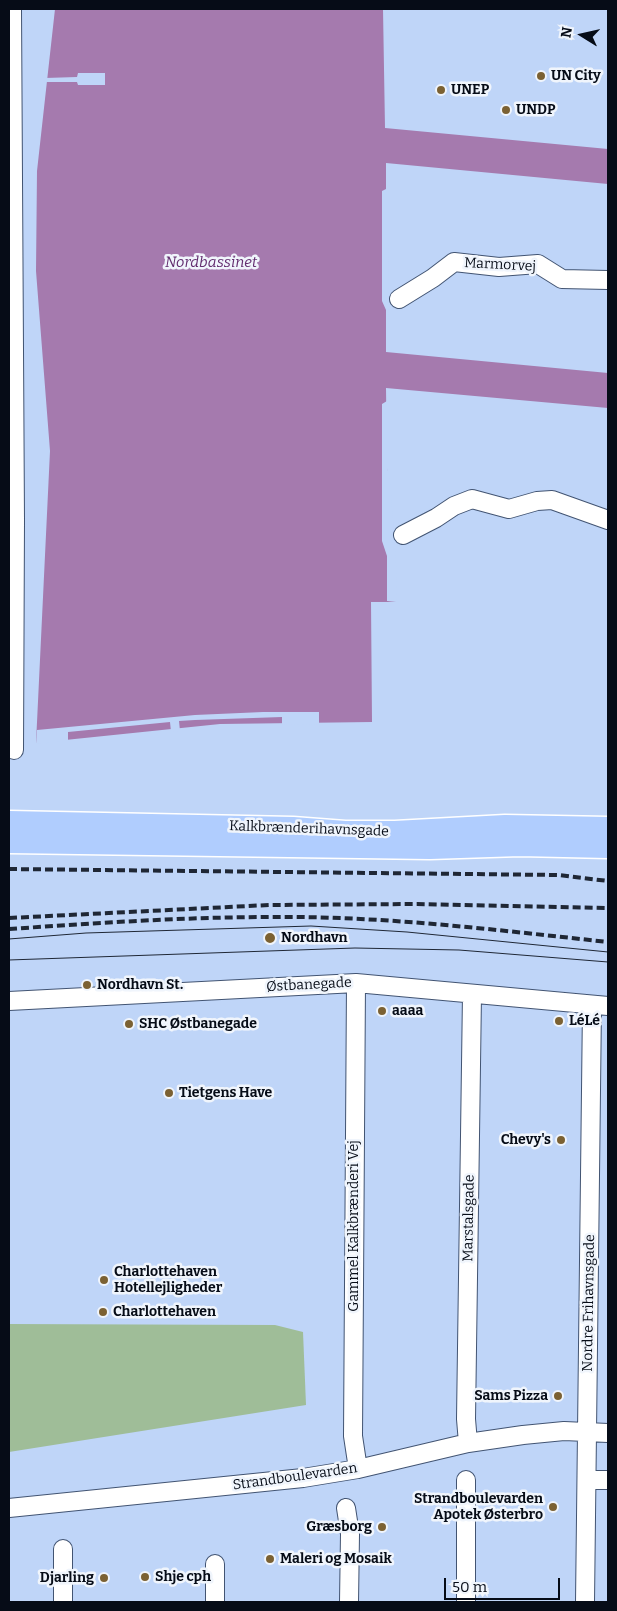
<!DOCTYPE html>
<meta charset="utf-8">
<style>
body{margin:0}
#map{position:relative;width:617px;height:1611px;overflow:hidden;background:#bfd5f8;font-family:Bitter,serif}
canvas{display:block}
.frame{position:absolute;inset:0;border:10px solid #060c17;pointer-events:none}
.north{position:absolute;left:557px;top:10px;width:50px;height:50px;-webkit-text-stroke:4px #f0f5fc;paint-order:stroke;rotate:280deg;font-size:14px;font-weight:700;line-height:20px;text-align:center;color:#060c17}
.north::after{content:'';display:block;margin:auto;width:18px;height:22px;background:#060c17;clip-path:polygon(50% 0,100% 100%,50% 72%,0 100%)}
.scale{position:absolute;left:444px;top:1578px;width:116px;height:22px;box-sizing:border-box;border:2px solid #060c17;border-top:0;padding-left:6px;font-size:15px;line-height:18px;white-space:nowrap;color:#060c17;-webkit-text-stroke:4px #f0f5fc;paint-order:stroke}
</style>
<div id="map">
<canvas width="617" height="1611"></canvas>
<div class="frame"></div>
<div class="north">N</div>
<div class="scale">50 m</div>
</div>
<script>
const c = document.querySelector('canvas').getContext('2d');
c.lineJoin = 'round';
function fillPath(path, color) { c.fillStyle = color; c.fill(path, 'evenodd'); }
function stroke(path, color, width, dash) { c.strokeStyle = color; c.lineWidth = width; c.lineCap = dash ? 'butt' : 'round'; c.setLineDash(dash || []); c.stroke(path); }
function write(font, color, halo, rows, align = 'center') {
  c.font = font + ' Bitter,serif'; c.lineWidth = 5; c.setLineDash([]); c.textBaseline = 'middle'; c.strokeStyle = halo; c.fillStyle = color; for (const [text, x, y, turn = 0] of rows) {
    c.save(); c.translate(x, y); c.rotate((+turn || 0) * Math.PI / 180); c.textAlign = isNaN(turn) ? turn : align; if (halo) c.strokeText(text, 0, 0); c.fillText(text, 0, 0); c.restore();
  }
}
const green = new Path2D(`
 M9,1324L275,1325L303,1332L306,1405L9,1452Z`);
const water = new Path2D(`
 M55,9H383L385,128L608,149V184L386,163V352L608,373V408L386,388L387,468L396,602H371L372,722L220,724L36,743L50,451L36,271L37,171Z`);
const pier = new Path2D(`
 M78,73H105V85H78L77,82H44L45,78L77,77Z
 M386,189V242L389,246L388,330L386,331V310L382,301V191Z
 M387,401V468L390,479L397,579L396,602L387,601V556L382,541V404Z
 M263,712H319V724L282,725V717L195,720L179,721L180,731L171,732L170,722L68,732V741L36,744L37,730L195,715Z`);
const minor = new Path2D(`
 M12,9L15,521L14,750
 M399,299L433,278L454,262L499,267L538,264L562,279L608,280
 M403,535L436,518L454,506L472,499L509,509L537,501L552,500L608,520
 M356,983L353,1436L358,1469
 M9,1001L356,983L608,1006
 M468,1443L466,1419L472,994
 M466,1480V1602
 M587,1480H608
 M9,1508L303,1478L358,1469L468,1443L523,1435L564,1431L608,1433
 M346,1508L350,1534L349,1602
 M215,1564V1602
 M63,1602V1549
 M585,1602L592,1005`);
const major = new Path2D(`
 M9,822L293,828L345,832H395L505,826L608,828
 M9,842L430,848L520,845L608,847`);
const tram = new Path2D(`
 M9,939L86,933L311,926L407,932L608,952
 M9,960L355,948L459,950L608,962`);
const rail = new Path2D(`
 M9,869L558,875L608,881
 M9,918L269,905L417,904L608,908
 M9,929C97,923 185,917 273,917C385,916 497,930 608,942`);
const markers = [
 [541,76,5,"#7b6133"],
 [441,90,5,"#7b6133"],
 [506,110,5,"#7b6133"],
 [270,938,6,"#7b6133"],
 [87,985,5,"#7b6133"],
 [382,1011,5,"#7b6133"],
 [559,1021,5,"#7b6133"],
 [129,1024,5,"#7b6133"],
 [169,1093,5,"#7b6133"],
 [561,1140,5,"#7b6133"],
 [104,1280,5,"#7b6133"],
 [103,1312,5,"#7b6133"],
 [558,1396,5,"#7b6133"],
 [553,1507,5,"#7b6133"],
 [382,1527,5,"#7b6133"],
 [270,1559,5,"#7b6133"],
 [145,1577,5,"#7b6133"],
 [104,1578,5,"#7b6133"]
];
const poiNames = [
 ["UN City",551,76],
 ["UNEP",451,90],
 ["UNDP",516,110],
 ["Nordhavn",281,938],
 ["Nordhavn St.",97,985],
 ["aaaa",392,1011],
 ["LéLé",569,1021],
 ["SHC Østbanegade",139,1024],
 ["Tietgens Have",179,1093],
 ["Chevy's",551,1140,"right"],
 ["Charlottehaven",114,1272],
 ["Hotellejligheder",114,1288],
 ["Charlottehaven",113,1312],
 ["Sams Pizza",548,1396,"right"],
 ["Strandboulevarden",543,1499,"right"],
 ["Apotek Østerbro",543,1515,"right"],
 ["Græsborg",372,1527,"right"],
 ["Maleri og Mosaik",280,1559],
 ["Shje cph",155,1577],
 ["Djarling",94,1578,"right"]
];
const streetNames = [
 ["Marmorvej",500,265,3],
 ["Kalkbrænderihavnsgade",309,829,2],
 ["Østbanegade",309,985,-3],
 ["Marstalsgade",469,1218,-89],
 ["Gammel Kalkbrænderi Vej",354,1226,-90],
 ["Nordre Frihavnsgade",589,1303,-89],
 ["Strandboulevarden",295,1477,-8]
];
const waterNames = [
 ["Nordbassinet",211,263]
];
fillPath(green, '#9fbd98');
fillPath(water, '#a57aae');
fillPath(pier, '#bfd5f8');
stroke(minor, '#425472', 20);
stroke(major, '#fff', 25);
stroke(minor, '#fff', 18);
stroke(major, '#b0cdfe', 22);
stroke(tram, '#1f2735', 1);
stroke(rail, '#1f2735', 4, [8, 4]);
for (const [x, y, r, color] of markers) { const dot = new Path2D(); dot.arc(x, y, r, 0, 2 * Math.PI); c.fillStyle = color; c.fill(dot); stroke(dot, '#f0f5fc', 2); }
write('bold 14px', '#060c17', '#f0f5fc', poiNames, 'left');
write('14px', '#060c17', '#f0f5fc', streetNames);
write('italic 15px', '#632d6f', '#f0f5fc', waterNames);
</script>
